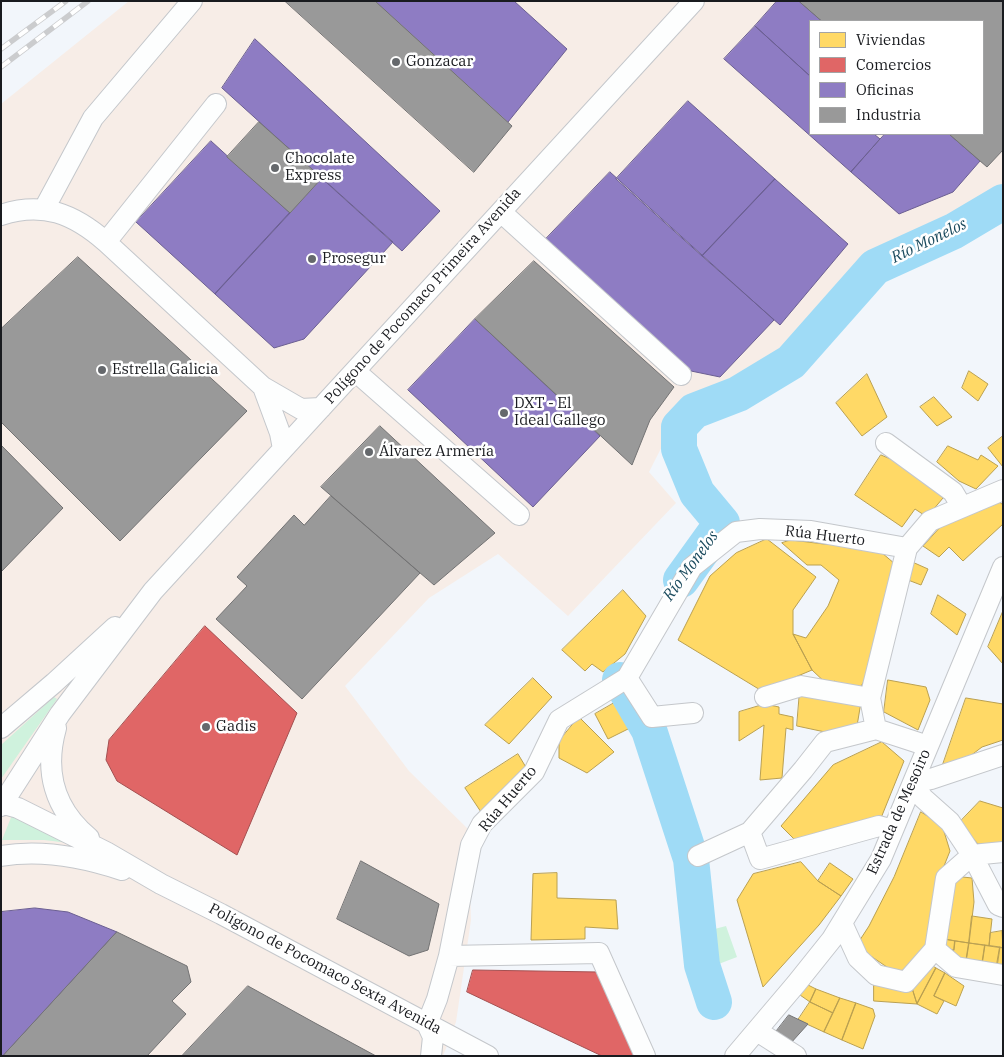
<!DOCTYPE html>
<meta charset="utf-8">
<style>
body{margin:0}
#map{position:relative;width:1004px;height:1057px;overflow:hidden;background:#f2f6fb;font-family:"IBM Plex Serif",serif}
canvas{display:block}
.frame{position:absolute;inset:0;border:2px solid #191b1f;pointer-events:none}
.legend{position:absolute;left:809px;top:20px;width:175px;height:115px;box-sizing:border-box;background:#fff;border:1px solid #a3a4a5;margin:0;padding:6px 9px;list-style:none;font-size:15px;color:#191b1f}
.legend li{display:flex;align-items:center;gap:10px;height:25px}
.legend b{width:25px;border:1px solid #a3a4a5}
</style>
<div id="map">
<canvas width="1004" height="1057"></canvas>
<div class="frame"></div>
<ul class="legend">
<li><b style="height:14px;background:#ffd966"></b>Viviendas</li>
<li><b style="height:14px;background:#e06666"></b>Comercios</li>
<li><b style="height:14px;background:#8e7cc3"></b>Oficinas</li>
<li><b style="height:14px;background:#999"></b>Industria</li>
</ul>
</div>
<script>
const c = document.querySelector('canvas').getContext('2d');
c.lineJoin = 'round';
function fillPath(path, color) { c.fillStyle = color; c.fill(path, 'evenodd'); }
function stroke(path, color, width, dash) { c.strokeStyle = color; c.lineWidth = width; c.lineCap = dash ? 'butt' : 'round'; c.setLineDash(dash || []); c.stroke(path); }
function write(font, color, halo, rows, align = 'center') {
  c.font = font + ' "IBM Plex Serif",serif'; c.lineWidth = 5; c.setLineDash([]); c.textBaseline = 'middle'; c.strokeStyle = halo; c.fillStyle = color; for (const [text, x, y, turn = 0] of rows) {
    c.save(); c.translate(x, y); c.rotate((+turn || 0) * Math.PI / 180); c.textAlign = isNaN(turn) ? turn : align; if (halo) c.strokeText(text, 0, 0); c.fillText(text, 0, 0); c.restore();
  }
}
const industrial = new Path2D(`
 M129,1H1003V185L860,263L739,400L685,401L649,472L676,503L568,616L498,554L429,598L345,686L409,771L468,829L471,920L456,1022L443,1056H1V104ZM810,21H983V134H810Z`);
const green = new Path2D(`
 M54,697L57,699L1,779V745Z
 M12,815L69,843L44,840H2Z
 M726,926L737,957L716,965L707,931Z`);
const homes = new Path2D(`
 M969,371L988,384L978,401L962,388Z
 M867,374L887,417L862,436L836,403Z
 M934,397L952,417L937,426L920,407Z
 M1003,436V467L988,448Z
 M948,446L978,460L981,455L998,466L976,489L959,481L937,462Z
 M881,455L910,467L943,498L927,517L915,509L902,527L855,495Z
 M996,499L1003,505V524L963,561L949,547L939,557L923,546L943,524Z
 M767,539L816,577L793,610V634L812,670L762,691L678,640L710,576L736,553Z
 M791,540L824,544L875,547L895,564L865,680L857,692L834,681L829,686L812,670L793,634L806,638L828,606L839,580L821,565H807L782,543Z
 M910,561L928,569L921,585L908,580Z
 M623,590L646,616L625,654L603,672L592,664L585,671L562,650Z
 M938,595L966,614L957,635L931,614Z
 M1003,611V664L988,647Z
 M533,678L552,697L509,744L485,725Z
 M888,680L926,687L930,700L918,730L884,712Z
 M800,690L861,702L857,726L839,735L797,726Z
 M623,698L638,724L608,739L595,714Z
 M966,698L1003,704V740L982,747L957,766L941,770Z
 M765,704L779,707V714L793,717V730L786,728L782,778L760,780L764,725L739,741V712Z
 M579,717L614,752L587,773L559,758V741Z
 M882,742L904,761L881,818L799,844L781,826L833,765Z
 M518,754L527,769L483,815L465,788Z
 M980,801L1003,808V844H978L959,823Z
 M921,812L942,825L950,851L942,871L928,950L906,980L856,946L869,926L894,877Z
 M801,862L818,881L841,896L819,925L763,987L737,900L753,874Z
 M830,863L853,879L841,896L818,881Z
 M557,873V898L616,900L618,929L585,927V939L531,940L533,874Z
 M953,876L972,878L974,902L969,943L944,939Z
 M972,916L992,919L989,946L969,943Z
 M1002,931L1003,948L989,946L990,933Z
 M944,939L955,941L954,950L943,948Z
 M955,941L969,943L966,962L953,960Z
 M969,943L985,945L982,965L966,962Z
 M985,945L1000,947L997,967L982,965Z
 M1000,947L1003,948V971L996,970Z
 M928,963L936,968L917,1004L912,988Z
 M936,968L945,973L934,996L944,1001L937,1014L917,1004Z
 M945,973L964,986L956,1006L934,996Z
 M874,983L912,988L917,1004L874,1001Z
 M808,985L816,989L810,1002L800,995Z
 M816,989L840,998L833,1013L810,1002Z
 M840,998L856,1003L842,1040L824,1032Z
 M810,1002L833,1013L824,1032L798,1020Z
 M856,1003L873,1009L875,1016L863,1049L842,1040Z`);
const shops = new Path2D(`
 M205,626L297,713L237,855L117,781L106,760L109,740Z
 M473,970L598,972L638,1056H602L467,992Z`);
const offices = new Path2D(`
 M375,1H514L567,49L508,122Z
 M777,1H799L822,21H810V76L755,26Z
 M755,26L810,76V134H874L880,139L851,172L724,59Z
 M255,39L440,211L402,251L222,88Z
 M688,101L775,179L702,256L616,179Z
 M885,134H949L980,161L953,192L899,214L851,172Z
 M211,141L290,213L215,294L136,222Z
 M610,172L774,320L720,377L691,371L543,242Z
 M322,178L393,242L304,339L274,348L215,294Z
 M775,179L848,244L780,325L702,256Z
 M475,319L600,436L533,507L408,390Z
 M35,908L68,912L117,932L3,1056H1V912Z`);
const industry = new Path2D(`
 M285,1H375L512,126L474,172Z
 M799,1H1001L1003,3V150L987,167L949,134H983V21H822Z
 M259,122L322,178L290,213L227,157Z
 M78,257L247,411L120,541L1,422V329Z
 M534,261L674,387L650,420L632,465L475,319Z
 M380,426L495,533L434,585L321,487Z
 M1,445L63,508L1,572Z
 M331,496L420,573L302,699L216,619L247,586L237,577L294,515L304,525Z
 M361,861L439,904L428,950L409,956L337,919Z
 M117,932L187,966L191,982L172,1001L186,1014L147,1056H3Z
 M248,986L315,1023L376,1056H182Z
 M789,1015L808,1024L790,1044L775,1033Z`);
const river = new Path2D(`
 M681,580L722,523L697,493L679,449V427L694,411L738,394L791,362L875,267L954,231L1003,202
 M620,680L649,730L691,859L702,965L714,1002`);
const minor = new Path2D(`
 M44,209L93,118L192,1
 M501,212L681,375
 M1,215C43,201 74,214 106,242L263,387L301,409L321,408
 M106,242L216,104
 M355,371L519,515
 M263,387L280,433L283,449
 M886,443L953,492L962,507
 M627,678L652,717L693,713
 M765,697L801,686L870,698
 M1,728L54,683L115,627
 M56,728C44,771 54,809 89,838
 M876,729L870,698L907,548L930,521L1003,490
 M1003,755L931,779L913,783L923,798L950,822L972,855L998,905L1003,907
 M1,803L18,808L106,852L161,884L221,914L488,1056
 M1,806L60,714L153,591L694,1
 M893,830L879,826L760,859L750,832L803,770L825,742L876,729L928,746
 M1,856C42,849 83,857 122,870
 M698,856L750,832
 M842,923L858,958L876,975L906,982L935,949L946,878L972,855L1003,852
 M935,949L956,967L1003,975
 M449,956L599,953L645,1056
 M757,1031L796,1056
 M431,1056L433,1037L427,1024L437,999L449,956L471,845L482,824L534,772L559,720L627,678L692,567L736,532L760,529L811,531L907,548
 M735,1056L796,984L832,939L881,859L1003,567`);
const rail = new Path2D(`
 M1,49L66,1
 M1,67L88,1`);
const markers = [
 [396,62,5,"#65686c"],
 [275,168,5,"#65686c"],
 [312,259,5,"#65686c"],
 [102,370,5,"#65686c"],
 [504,413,5,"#65686c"],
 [369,452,5,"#65686c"],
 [206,727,5,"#65686c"]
];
const poiNames = [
 ["Gonzacar",406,62],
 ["Chocolate",285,159],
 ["Express",285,176],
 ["Prosegur",322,259],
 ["Estrella Galicia",112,370],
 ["DXT - El",514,404],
 ["Ideal Gallego",514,421],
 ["Álvarez Armería",379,452],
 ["Gadis",216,727]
];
const streetNames = [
 ["Polígono de Pocomaco Primeira Avenida",423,296,-48],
 ["Rúa Huerto",825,536,7],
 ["Rúa Huerto",508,799,-50],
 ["Estrada de Mesoiro",899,812,-66],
 ["Polígono de Pocomaco Sexta Avenida",325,969,28]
];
const waterNames = [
 ["Río Monelos",929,241,-26],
 ["Río Monelos",691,566,-54]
];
fillPath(industrial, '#f7ede7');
fillPath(green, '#cff2dd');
fillPath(homes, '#ffd966');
stroke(homes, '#baa051', 1);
fillPath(shops, '#e06666');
stroke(shops, '#a45051', 1);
fillPath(offices, '#8e7cc3');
stroke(offices, '#6b5f92', 1);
fillPath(industry, '#999');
stroke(industry, '#737374', 1);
stroke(river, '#9fdbf6', 36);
stroke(minor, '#c4c7cb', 22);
stroke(minor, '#fdfefe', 20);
stroke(rail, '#cbccce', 5.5);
stroke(rail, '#fff', 4, [11]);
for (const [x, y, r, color] of markers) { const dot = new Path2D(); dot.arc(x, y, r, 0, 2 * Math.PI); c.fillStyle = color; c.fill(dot); stroke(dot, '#fff', 2); }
write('15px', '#191b1f', '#fff', poiNames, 'left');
write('15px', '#191b1f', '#fff', streetNames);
write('italic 16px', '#1a4a5d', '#fff', waterNames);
</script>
